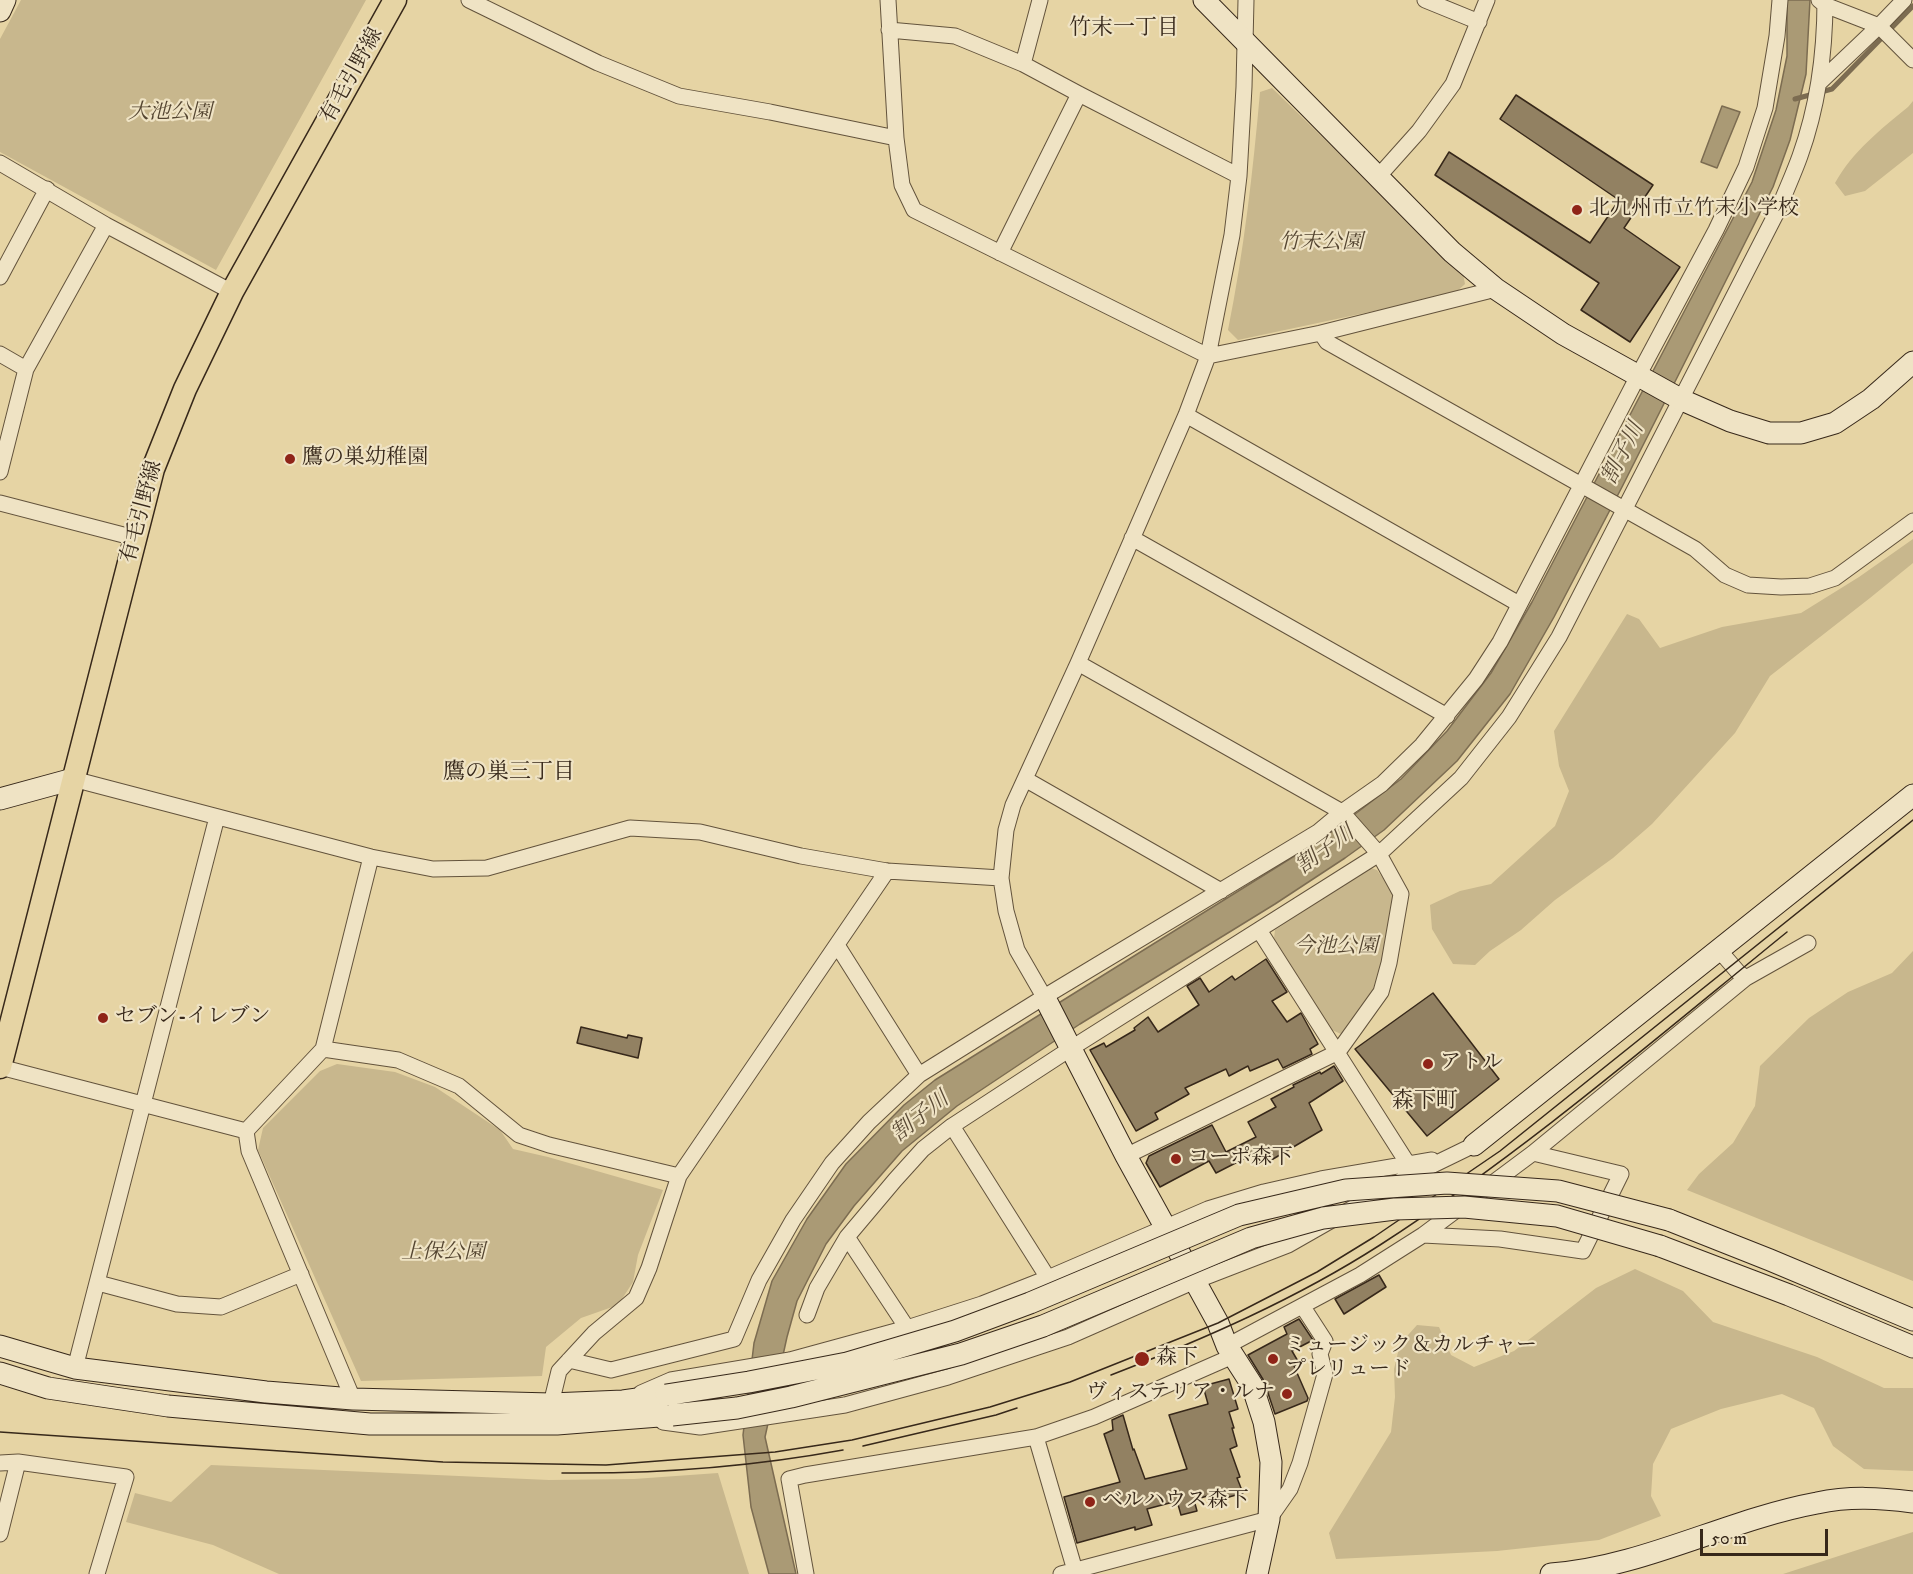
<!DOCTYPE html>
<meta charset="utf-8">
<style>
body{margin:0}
#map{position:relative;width:1913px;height:1574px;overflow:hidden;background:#e6d4a4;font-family:"IM FELL DW Pica",serif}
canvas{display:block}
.scale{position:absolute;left:1700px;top:1529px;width:128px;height:27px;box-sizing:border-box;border:3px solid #37281a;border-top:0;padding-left:8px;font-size:18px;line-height:21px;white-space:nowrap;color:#37281a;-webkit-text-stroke:4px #efe3c4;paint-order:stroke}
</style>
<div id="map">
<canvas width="1913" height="1574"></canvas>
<div class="scale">50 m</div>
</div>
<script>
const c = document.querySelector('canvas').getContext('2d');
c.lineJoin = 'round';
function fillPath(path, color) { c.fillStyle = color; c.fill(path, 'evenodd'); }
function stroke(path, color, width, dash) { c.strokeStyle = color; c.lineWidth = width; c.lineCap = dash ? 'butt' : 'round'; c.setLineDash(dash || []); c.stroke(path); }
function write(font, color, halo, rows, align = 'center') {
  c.font = font + ' "IM FELL DW Pica","Noto Serif JP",serif'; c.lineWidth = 4.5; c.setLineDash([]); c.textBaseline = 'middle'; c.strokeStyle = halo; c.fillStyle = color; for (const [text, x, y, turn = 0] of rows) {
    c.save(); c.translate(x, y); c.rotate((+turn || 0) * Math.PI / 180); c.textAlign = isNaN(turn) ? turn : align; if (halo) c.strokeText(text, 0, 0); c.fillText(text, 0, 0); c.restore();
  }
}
const green = new Path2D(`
 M21,0H366L216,270L0,152V39Z
 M1272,88L1463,274L1465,284L1454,294L1238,340L1228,330C1244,251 1253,171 1260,92Z
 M1913,101V153L1865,191L1845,196L1835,183C1853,151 1880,130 1908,107Z
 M1913,539V563L1870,598L1770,676L1735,733L1652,824L1613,858L1555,900L1521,930L1490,951L1475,965L1453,964L1432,929L1430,905L1460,891L1491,884L1555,826L1569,791L1559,766L1554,731L1627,614L1639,619L1660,648L1722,627L1801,613L1859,577Z
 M1371,868L1377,870L1392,891L1393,899L1379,981L1341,1034L1332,1030L1274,938L1275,930Z
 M1913,951V1281L1687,1190L1699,1174L1733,1143L1755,1106L1760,1066L1809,1018L1848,992L1892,973Z
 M337,1064L395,1072L435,1087L500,1130L513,1149L548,1157L663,1190L638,1255L633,1282L618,1305L581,1318L546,1347L542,1376L361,1381L258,1150L263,1128L320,1071Z
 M1635,1269L1683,1291L1713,1322L1817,1357L1884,1388H1913V1471L1864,1469L1833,1446L1814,1408L1782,1394L1721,1409L1671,1429L1653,1464L1651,1496L1661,1516L1599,1540L1497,1551L1336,1559L1329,1533L1391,1432L1395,1397L1394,1369L1400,1344L1417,1325L1439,1327L1451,1355L1474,1367L1514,1351L1596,1288Z
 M211,1465L549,1480L634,1479L718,1473L749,1574H279L213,1545L126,1522L135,1493L171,1502Z
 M1913,1532V1574H1783Z`);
const water = new Path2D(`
 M1787,0H1810L1806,74L1790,140L1773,187L1622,487L1554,617L1510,694L1457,761L1384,830L1345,858L1275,904L1080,1024L957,1106L902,1151L854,1206L826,1244L797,1301L787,1337L765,1437L796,1574H769L751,1507L743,1435L754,1343L772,1281L807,1219L846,1164L904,1105L935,1080L1325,837L1401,779L1447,731L1491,673L1532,602L1752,182L1776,110L1787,56Z
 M1722,106L1740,112L1717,168L1701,162Z`);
const stream = new Path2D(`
 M1795,99L1832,89L1913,6`);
const building = new Path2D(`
 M1516,95L1653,185L1624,228L1680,267L1630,342L1581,310L1599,283L1435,175L1449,152L1590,243L1619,200L1500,119Z
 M1266,959L1287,992L1272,1001L1287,1022L1301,1013L1318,1044L1310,1049L1312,1054L1283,1068L1278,1059L1250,1071L1248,1066L1229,1076L1226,1069L1185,1088L1189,1094L1155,1113L1158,1119L1136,1131L1090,1050L1104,1043L1106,1047L1135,1030L1134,1028L1148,1017L1158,1032L1199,1005L1187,986L1200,978L1209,992L1232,976L1235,980Z
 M1433,993L1499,1079L1427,1136L1355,1049Z
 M581,1027L627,1038L628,1035L642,1038L638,1058L577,1043Z
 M1334,1066L1343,1081L1309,1103L1322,1130L1268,1162L1261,1150L1216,1173L1209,1161L1160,1187L1146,1163L1149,1156L1212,1125L1226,1152L1256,1137L1248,1122L1276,1107L1271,1099L1294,1087L1293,1085L1320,1072L1321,1074Z
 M1379,1275L1386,1287L1344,1314L1335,1299Z
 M1299,1319L1313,1340L1292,1351L1299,1363L1294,1366L1308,1398L1307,1401L1275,1414L1264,1381L1248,1355L1287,1334L1284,1327Z
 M1229,1379L1238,1409L1229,1412L1234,1428H1232L1237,1446L1230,1449L1240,1477L1237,1478L1243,1493L1222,1499L1220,1492L1194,1500L1197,1511L1181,1515L1177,1501L1147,1509L1152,1525L1135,1530V1527L1077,1543L1064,1497L1120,1482L1104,1434L1113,1430L1112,1420L1123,1415L1133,1450L1134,1449L1145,1479L1187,1469L1169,1415L1208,1404L1203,1386Z`);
const street = new Path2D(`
 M469,0L598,63L679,96L770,112L896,138
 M888,0L896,138L902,185L914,210L1208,356L1321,333L1496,289
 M1425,0L1479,22
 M1819,0L1825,5L1879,26L1913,60
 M889,30L955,36L1023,64L1079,94L1239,176
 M1023,64L1040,0
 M1819,83L1879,26L1904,0
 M0,163L106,225L232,292
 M1377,178L1419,131L1453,84L1487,0
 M1000,253L1079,94
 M0,277L47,189
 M1321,333L1327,342L1672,536L1695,549L1725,575L1748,585L1781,587L1810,586L1835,578L1913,521
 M0,354L26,369
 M1186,415L1519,604
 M0,472L26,369L106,225
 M0,503L135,538
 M1132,538L1447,716
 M1078,663L1342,812L1379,854L1401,894L1389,963L1381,992L1338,1052L1126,1156
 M73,779L371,857L433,869L487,868L630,828L700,832L801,856L887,871L1001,878
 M1025,779L1221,891
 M1259,930L1408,1164
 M837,945L919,1075
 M1719,950L1738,972L1746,978
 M1047,1002L1017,950L1006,911L1001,878L1006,830L1013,805L1078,663L1186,415L1208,356L1232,235L1239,176L1244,87L1246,0
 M323,1049L371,857
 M0,1067L246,1131
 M952,1126L1048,1278
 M246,1131L323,1049L398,1060L459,1086L519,1135L549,1145L679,1176
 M246,1131L249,1151L353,1399
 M1423,1235L1500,1239L1583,1251L1621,1174L1533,1153
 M847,1237L907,1328
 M98,1283L177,1304L221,1307L301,1274
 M807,1315L817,1288L847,1237L895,1180L923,1149L952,1126L1070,1049L1379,854L1461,778L1509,717L1559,637L1779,208C1786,190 1794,173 1800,156C1818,106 1825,53 1825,0
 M1227,1346L1360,1275L1423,1235L1533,1153L1746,978L1808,943
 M569,1360L611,1370L734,1339L759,1280L793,1220L832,1163L869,1122L919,1075L1044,997L1318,832L1342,812L1382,784L1422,745L1476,679L1500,642L1638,376L1716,230L1746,167L1765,108L1777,36L1780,0
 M75,1368L217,817
 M641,1393L671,1380L790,1360L907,1328L982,1304L1048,1278L1208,1209L1264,1192L1321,1179L1432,1160
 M554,1413L551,1404L559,1371L594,1333L636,1298L649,1268L679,1176L887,871
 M663,1422L700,1427L845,1405L948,1377L1068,1337L1195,1281L1288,1245L1402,1180L1474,1145
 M1036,1437L1076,1574
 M0,1463L18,1462L126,1477L97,1574
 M0,1534L18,1462
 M806,1574L789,1479L805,1475L1036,1437L1094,1417L1233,1356
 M1061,1574L1269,1519L1290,1489L1300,1463L1325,1374L1320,1354L1325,1341L1303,1307`);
const secondary = new Path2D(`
 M1204,0L1452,252L1496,289L1563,334L1682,400L1730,421L1769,433H1801L1835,423L1871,399L1913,362
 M0,11L5,0
 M0,799L73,779
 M1047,1002L1126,1156L1218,1323L1227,1346L1252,1385L1264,1422L1271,1462L1269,1519L1257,1574
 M1474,1145L1913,795
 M1669,1220L1770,1260L1913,1320
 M1660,1246L1789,1295L1913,1347
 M0,1346L75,1368L266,1392L353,1399L551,1404L623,1401L666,1395
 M0,1373L48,1388L168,1406L370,1424H557L672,1415
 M1551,1574C1644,1567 1726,1520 1817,1503C1850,1496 1880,1498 1913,1502`);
const primary = new Path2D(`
 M0,1067L153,469L185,389L232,292L395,0`);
const tram = new Path2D(`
 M1111,1375C1204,1339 1296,1299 1380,1245C1524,1152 1654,1040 1787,932
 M0,1432L443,1462L606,1465L775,1452L852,1440L990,1407L1070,1382L1218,1323L1317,1272L1374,1237L1500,1151L1913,820
 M863,1446L996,1415L1017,1408
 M562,1473C656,1474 750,1467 843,1450`);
const secondaryBridge = new Path2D(`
 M666,1395L749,1382L847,1363L955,1331L1030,1303L1239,1215L1346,1190L1447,1183L1558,1191L1669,1220
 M672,1415L737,1408L791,1397L961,1354L1043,1326L1251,1238L1323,1218L1395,1209L1464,1207L1557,1216L1660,1246`);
const markers = [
 [1577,210,6,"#8f2418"],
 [290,459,6,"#8f2418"],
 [103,1018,6,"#8f2418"],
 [1428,1064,6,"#8f2418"],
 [1176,1159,6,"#8f2418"],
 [1142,1359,8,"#8f2418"],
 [1273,1359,6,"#8f2418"],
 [1287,1394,6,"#8f2418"],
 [1090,1502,6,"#8f2418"]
];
const streetNames = [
 ["有毛引野線",353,76,-61],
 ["有毛引野線",143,512,-75]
];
const parkNames = [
 ["大池公園",170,114],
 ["竹末公園",1321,244],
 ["今池公園",1336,948],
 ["上保公園",443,1254]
];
const poiNames = [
 ["北九州市立竹末小学校",1589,210],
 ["鷹の巣幼稚園",302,459],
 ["セブン-イレブン",115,1018],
 ["アトル",1440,1064],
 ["コーポ森下",1188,1159],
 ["ミュージック＆カルチャー",1285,1347],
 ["プレリュード",1285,1371],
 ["森下",1156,1359],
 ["ヴィステリア・ルナ",1275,1394,"right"],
 ["ベルハウス森下",1102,1502]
];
const neighbourhoodNames = [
 ["竹末一丁目",1124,29],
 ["鷹の巣三丁目",509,773],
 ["森下町",1425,1102]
];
const waterNames = [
 ["割子川",1624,454,-63],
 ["割子川",1326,851,-36],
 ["割子川",921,1118,-38]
];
fillPath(green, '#c8b78d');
fillPath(water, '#aa9a75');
stroke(water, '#7c6c51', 1.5);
stroke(stream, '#7c6c51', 5);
fillPath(building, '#928162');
stroke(building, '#37281a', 1.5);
stroke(street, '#63533c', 17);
stroke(secondary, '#37281a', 23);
stroke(primary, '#37281a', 25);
stroke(street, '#efe3c4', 15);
stroke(secondary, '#efe3c4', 21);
stroke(primary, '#e6d4a4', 22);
stroke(tram, '#37281a', 1.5);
stroke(secondaryBridge, '#37281a', 23, []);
stroke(secondaryBridge, '#efe3c4', 21);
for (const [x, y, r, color] of markers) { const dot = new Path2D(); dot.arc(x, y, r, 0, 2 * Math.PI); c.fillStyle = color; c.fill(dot); stroke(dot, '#efe3c4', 2); }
write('21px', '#37281a', '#efe3c4', streetNames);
write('italic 21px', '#544531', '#efe3c4', parkNames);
write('21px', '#37281a', '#efe3c4', poiNames, 'left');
write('22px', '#37281a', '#efe3c4', neighbourhoodNames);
write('italic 22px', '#5a4a35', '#efe3c4', waterNames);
</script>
